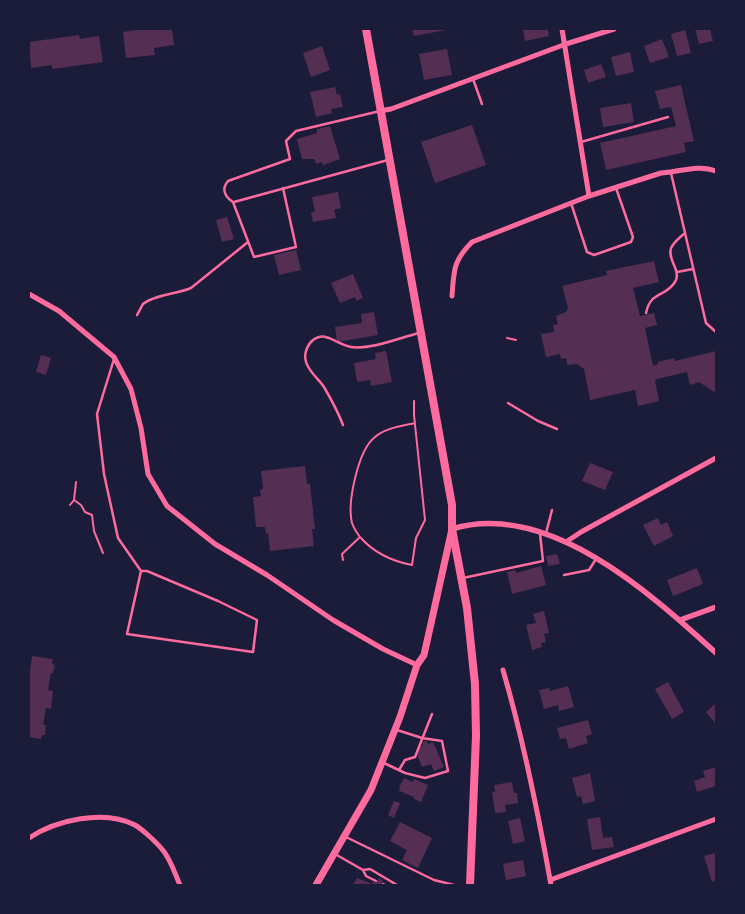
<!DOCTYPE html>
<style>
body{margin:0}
#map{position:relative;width:745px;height:914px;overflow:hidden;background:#1b1b3a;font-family:"Noto Sans",sans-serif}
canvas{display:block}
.frame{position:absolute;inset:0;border:30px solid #1b1b3a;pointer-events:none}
</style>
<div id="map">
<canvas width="745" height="914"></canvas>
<div class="frame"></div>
</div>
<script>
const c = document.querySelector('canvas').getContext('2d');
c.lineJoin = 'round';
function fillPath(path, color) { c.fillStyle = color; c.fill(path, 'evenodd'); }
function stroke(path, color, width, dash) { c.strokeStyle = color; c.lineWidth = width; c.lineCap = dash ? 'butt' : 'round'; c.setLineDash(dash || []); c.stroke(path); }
const building = new Path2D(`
 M143,29H172L174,45L154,48L155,55L126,58L123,32Z
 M412,29H446V30L414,36Z
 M523,29H548L549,36L525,41Z
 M695,29H710L713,41L699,44Z
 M685,30L691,53L677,56L671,34Z
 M79,35L80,39L99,36L103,62L52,69V65L31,68L29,42Z
 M662,39L669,57L650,63L644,46Z
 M322,46L330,70L311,77L303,53Z
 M447,49L452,75L424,80L419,54Z
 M630,52L634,72L616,76L611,57Z
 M601,64L606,77L588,83L584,70Z
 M681,85L694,141L684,143L686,152L606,170L600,143L676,126L671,107L660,109L655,91Z
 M335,87L337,95L340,94L343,107L331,109L332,113L316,117L310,92Z
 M631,103L634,122L603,127L600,108Z
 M472,125L486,165L435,183L421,142Z
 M330,126L340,159L323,165L321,162L316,164L314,159H302L297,139L317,133V129Z
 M338,192L341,208L334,210L336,218L313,222L311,212H315L312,197Z
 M227,217L234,239L222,242L216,220Z
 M296,250L301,270L279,275L274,255Z
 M654,261L659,282L633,288L640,316L654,313L657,325L645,328L653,366L658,364V362L674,358L675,361L716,351V393L699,382L690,385L687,372L657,379L655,381L659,401L638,406L635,390L590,400L584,369L577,364L567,365L566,358L561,359L560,354L546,357L541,334L554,332L553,325L558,324L556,316L566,312L568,308L562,286L607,275L606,271Z
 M353,274L363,298L356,301L355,297L340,303L331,283Z
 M374,312L378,335L337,342L335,327L362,323L361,314Z
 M386,351L392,382L371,386L370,380L357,382L354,363L376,359L375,353Z
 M41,355L51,358L46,375L36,372Z
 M590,463L613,472L605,490L582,481Z
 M305,466L307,484H310L315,529H312L314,546L270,551L268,533L266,534L265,527H256L253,497L261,496L260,490L263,489L261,471Z
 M658,518L661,525L667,522L673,536L654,546L643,525Z
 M557,554L560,564L548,566L546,556Z
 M541,566L546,585L512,594L507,572L515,570L516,573Z
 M697,568L703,584L673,596L667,580Z
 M544,611L549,633L544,634L546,642L541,643L542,647L532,650L526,625L536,623L533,614Z
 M32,656L53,659L52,664L55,665L53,673H51L48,690L53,691L51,709L46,708L43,725H46L45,735H42L41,739L29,737V678Z
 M668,682L684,712L672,719L655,689Z
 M568,686L574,707L559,711L558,705L544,709L539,690L549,688L550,691Z
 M716,703V724L706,712Z
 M588,720L592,734L586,736L588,743L569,749L566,738L560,739L557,728Z
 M427,741L428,744L433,742L444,767L434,771L431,764L422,767L417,755L420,747L423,746V742Z
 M716,767V786L697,792L694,781L705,777L703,771Z
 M590,773L595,801L583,804L581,796L577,797L572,778Z
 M404,778L413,782L414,779L428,785L421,802L414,799V797L399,791L400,787H399Z
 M512,782L514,793H517L518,803L505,805L506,812L495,813L492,792H495L494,785Z
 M394,801L400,803L394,818L388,815Z
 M600,817L603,838L612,837L614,847L592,850L587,819Z
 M520,818L525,841L513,844L508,821Z
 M400,822L432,838L418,868L402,860L407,850L390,841Z
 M716,853V880L712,882L704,856Z
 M523,860L526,876L506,880L503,864Z
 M357,878L372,884L373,882L376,883L379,878L383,881L381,885H353Z`);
const path = new Path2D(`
 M507,338L516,340
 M74,500L81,505L85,512L92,515L94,531L103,553
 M70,505L74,500L76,482
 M360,537C357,533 354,529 352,523C347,503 358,450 375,437C385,428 402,426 415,423
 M343,560L342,554L360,537C374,553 391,561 412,565L416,538L425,520L414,415V401`);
const service = new Path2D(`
 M473,79L482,104
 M581,142L668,117
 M671,173L706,323L716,332
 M283,188L296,247L254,257L233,202C225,197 221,189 228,181L290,159L286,141L296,131L380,111
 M234,202L388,160
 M571,203L587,252L594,255L631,242L633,237L616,188
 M677,272L693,269
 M646,313C651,290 665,298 675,282C682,271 667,260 671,248C674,242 680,237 685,233
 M137,315C139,312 141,307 143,304C154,295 177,294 191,288L248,242
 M114,359L97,414L104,474L118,538L141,571L127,634L253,652L257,620L218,601L147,571H141
 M508,403L538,421L557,429
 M343,425C338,412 331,399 324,387C318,378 309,372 306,362C303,352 309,340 319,337C328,334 339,345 351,347C371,350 399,338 419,333
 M546,533L552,510
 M564,575L589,570L596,559
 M463,578L543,561L540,534
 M382,762L405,773L425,778L448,771L442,741L422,738L397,730
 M399,770L405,760L415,757L432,714
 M346,837L434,880L454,885
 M335,854L363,870L370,869L397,885
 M363,870L366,876L376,881
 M383,884L385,885`);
const minor = new Path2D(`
 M562,29L589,196
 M380,111L391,109L566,44L614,29
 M29,294L59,311L114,357L131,389L141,428L148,474L167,506L215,544L267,575L333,620L383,649L417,665
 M452,296C454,270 453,261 472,242L589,196L661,173C680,172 698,164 716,171
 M566,542L581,532L716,458
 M503,670C524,742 538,812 551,885
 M29,838C56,820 104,809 135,825C142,829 156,842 161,848C170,857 175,874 180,885
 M550,880L716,819`);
const tertiary = new Path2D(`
 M452,529C548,500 650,593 716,653
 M680,620L716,607`);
const secondary = new Path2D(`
 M316,885L371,790L400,717L417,665L424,655L452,529`);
const trunk = new Path2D(`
 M366,29L452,505V529L467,608L475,684L476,736L470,885`);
fillPath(building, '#542f53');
stroke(path, '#ff6b9d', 2);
stroke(service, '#ff6b9d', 2.5);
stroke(minor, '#ff6b9d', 5);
stroke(tertiary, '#ff6b9d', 5.5);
stroke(secondary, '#ff6b9d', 7);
stroke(trunk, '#ff6b9d', 8);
</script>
